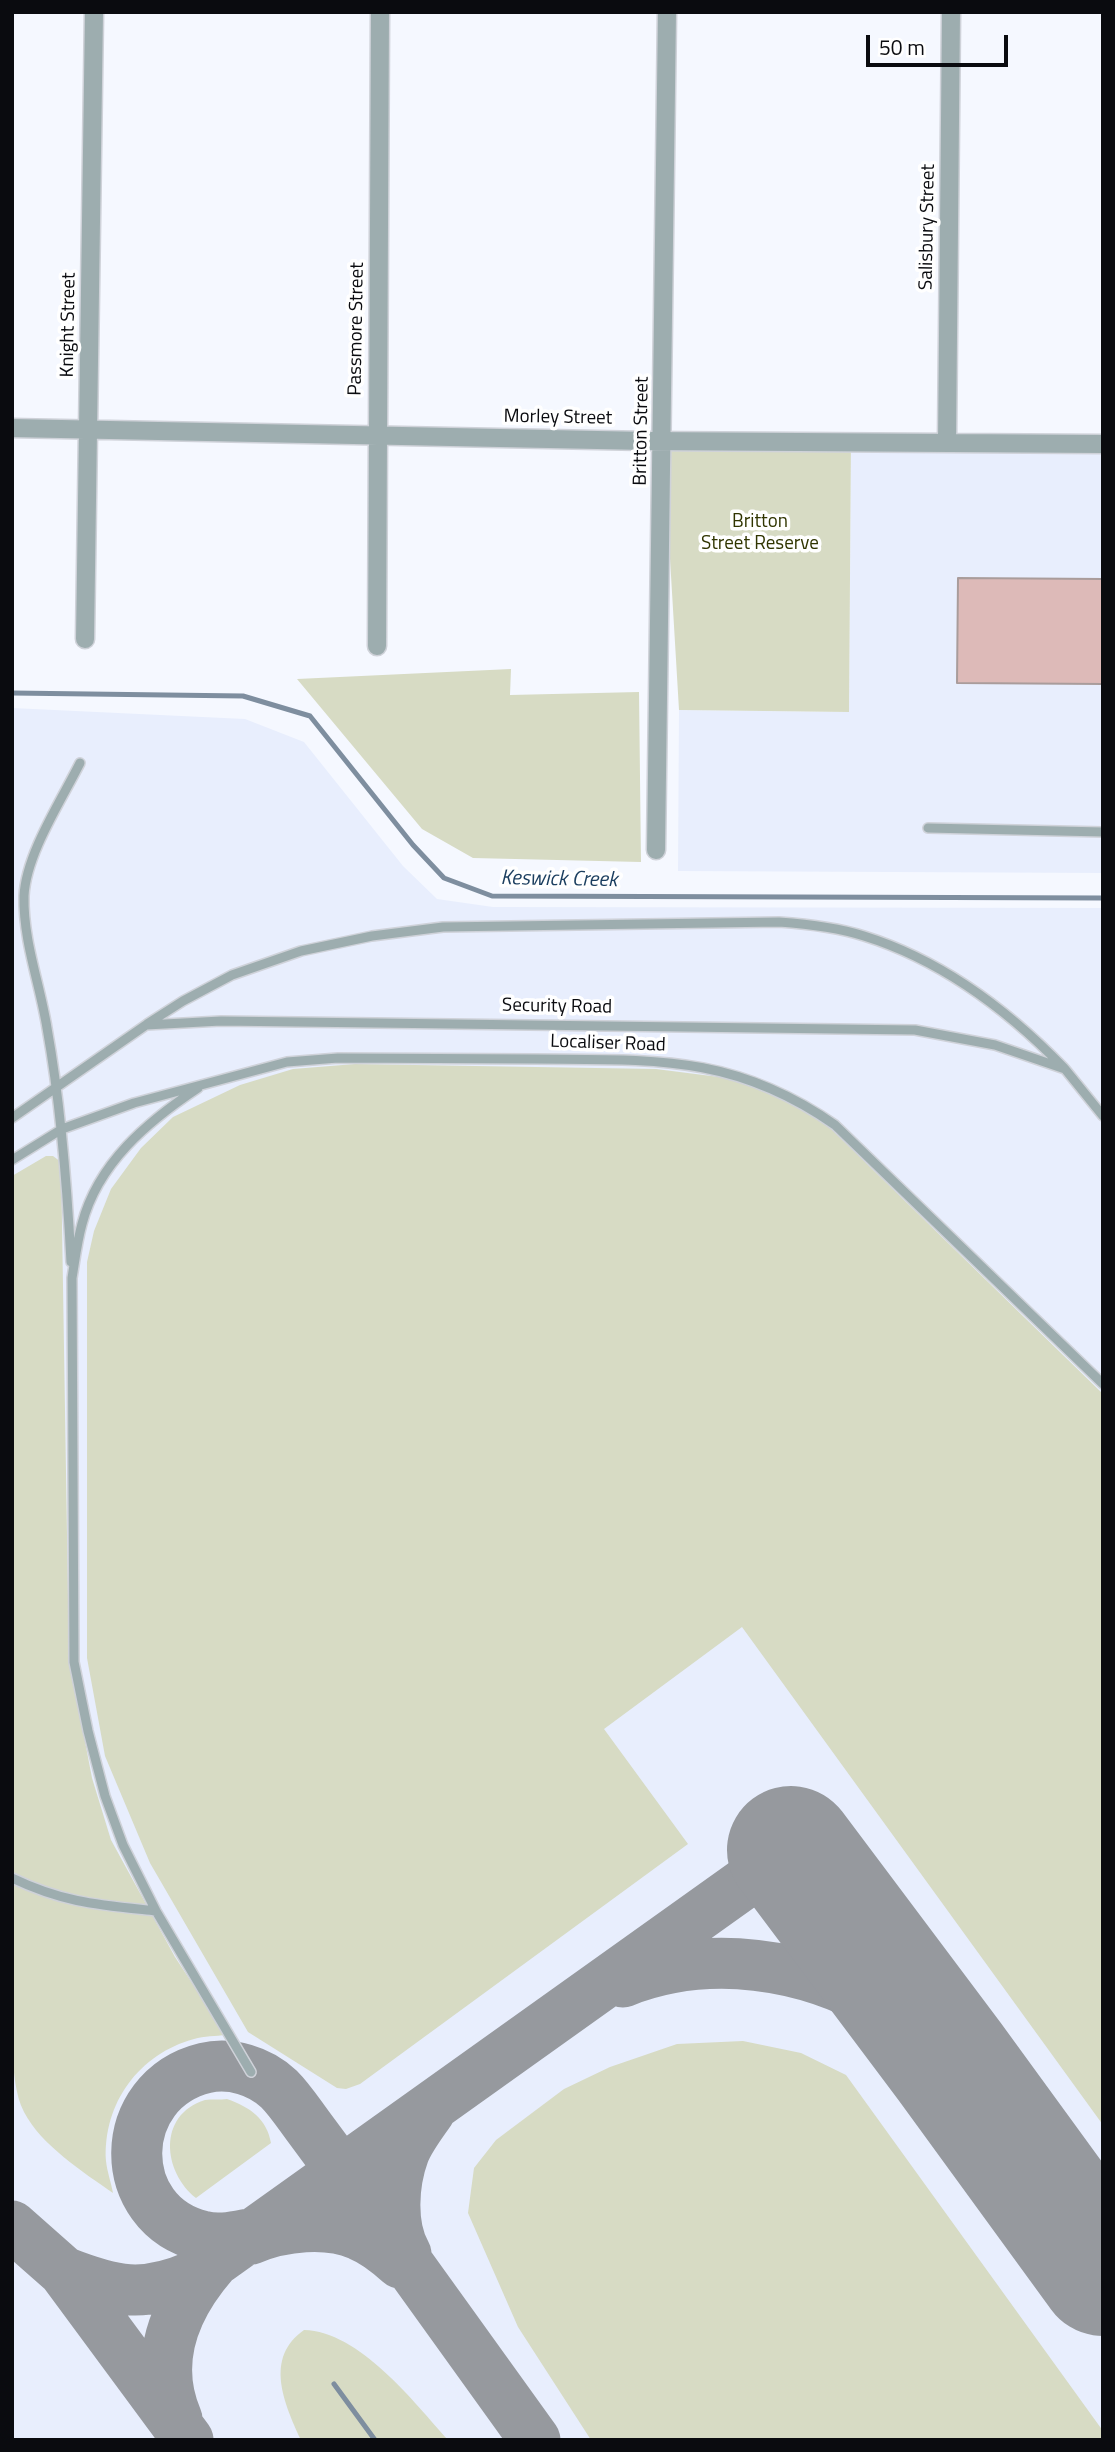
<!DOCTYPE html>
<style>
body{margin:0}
#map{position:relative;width:1115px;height:2452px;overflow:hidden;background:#f5f8ff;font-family:"Titillium Web",sans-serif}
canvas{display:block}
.frame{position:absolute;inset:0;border:14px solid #0a0b0f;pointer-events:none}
.scale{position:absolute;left:866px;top:35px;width:142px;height:32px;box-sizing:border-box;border:4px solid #0a0b0f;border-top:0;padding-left:9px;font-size:21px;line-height:24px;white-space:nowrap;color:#0a0b0f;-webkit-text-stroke:5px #fff;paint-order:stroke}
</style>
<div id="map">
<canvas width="1115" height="2452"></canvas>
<div class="frame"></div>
<div class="scale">50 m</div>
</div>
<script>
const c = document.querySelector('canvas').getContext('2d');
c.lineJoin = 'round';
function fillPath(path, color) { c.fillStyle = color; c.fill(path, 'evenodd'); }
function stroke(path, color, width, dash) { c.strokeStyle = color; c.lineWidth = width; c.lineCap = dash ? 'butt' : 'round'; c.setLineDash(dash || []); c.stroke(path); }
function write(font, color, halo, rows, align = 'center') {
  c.font = font + ' "Titillium Web",sans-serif'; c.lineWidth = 7; c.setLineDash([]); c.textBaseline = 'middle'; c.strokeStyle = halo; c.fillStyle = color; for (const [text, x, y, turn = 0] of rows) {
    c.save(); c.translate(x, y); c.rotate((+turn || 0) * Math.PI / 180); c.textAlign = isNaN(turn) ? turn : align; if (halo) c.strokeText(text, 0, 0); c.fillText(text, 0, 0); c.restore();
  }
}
const built = new Path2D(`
 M851,442L1103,447V873L678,871L679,710L849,712Z
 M12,708L245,719L304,742L403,866L437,899L493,907L1103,908V2440H12Z`);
const green = new Path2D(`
 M663,441L851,442L849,712L679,710Z
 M511,669L510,695L639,692L641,862L473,858L422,829L297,679Z
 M355,1064L656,1069L727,1078L775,1094L828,1126L1103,1394V2125L742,1627L604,1729L688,1844L360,2084L346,2089L337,2088L248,2032L150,1863L105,1756L87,1658V1262L94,1231L111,1189L141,1148L173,1117L240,1085L293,1069Z
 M46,1156H53L61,1162L69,1658L92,1778L111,1840L175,1957L226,2035C216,2036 204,2036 194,2039C139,2054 103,2103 106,2161C107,2171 111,2182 113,2193C83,2172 41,2145 24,2112C15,2095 14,2071 12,2053V1176Z
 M743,2041L801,2053L846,2075L1103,2431V2440H591L518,2327L468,2213L474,2168L496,2140L564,2089L610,2067L677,2044Z
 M227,2099C250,2107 267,2119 271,2143L196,2198C163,2172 157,2115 205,2100C211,2099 221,2100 227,2099Z
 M304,2330C359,2331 414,2402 448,2440H301C284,2403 264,2358 304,2330Z`);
const stream = new Path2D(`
 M12,693L243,696L310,716L413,845L444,878L492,896L1103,898
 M334,2384L375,2440`);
const taxiway = new Path2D(`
 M623,1982C708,1948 806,1963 883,2008C908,2022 929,2043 950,2062
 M12,2226L64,2272L188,2440
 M254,2233C237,2236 219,2241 202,2236C114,2215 115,2090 205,2068C231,2062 260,2071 279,2089C290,2100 299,2114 308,2126C328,2153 348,2180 368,2207C423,2285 479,2362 535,2440
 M251,2239C283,2226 327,2221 359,2235C374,2241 388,2252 400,2263
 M406,2254C390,2226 393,2183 404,2153C410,2138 421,2124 430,2111
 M64,2272C115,2292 143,2298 194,2276L791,1850
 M177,2419C152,2361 174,2308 213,2263`);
const runway = new Path2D(`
 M791,1850L950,2062L1103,2272`);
const building = new Path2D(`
 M958,578L1103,579V684L957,683Z`);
const service = new Path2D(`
 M928,828L1103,832
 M147,1024L183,1001L232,975L301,951L372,936L443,927L779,922C808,924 836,927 864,936C941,960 1008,1010 1064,1068
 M198,1088C147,1122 98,1163 82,1224C77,1242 75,1260 72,1278L74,1662L88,1731L105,1796L123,1845L156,1911L251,2072
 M12,1118L146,1025L221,1021L915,1030L995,1045L1065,1069L1103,1116
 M12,1160L62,1129L134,1103L287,1062L338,1058C403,1058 469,1059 535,1059C652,1060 734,1054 835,1125L1103,1384
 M71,1262C67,1184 61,1105 47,1028C40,984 23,941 24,896C26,854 61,801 80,763
 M12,1878C64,1903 100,1905 156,1911`);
const minor = new Path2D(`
 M12,428L646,441L1103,444
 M947,443L951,12
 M85,639L94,12
 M377,646L380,12
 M656,850L667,12`);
const streetNames = [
 ["Salisbury Street",928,227,-89],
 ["Knight Street",69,325,-89],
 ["Passmore Street",357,329,-89],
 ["Morley Street",558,418,1],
 ["Britton Street",642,431,-89],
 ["Security Road",557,1007,1],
 ["Localiser Road",608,1044,2]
];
const parkNames = [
 ["Britton",760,522],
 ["Street Reserve",760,544]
];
const waterNames = [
 ["Keswick Creek",559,880,1]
];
fillPath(built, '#e8eefd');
fillPath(green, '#d7dbc4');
stroke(stream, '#7e8e9f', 5);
stroke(taxiway, '#96999e', 51);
stroke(runway, '#96999e', 128);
fillPath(building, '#ddbab8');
stroke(building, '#a99c9b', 2);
stroke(service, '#cfd2d9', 12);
stroke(minor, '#cfd2d9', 21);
stroke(service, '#9dadaf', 9);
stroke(minor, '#9dadaf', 18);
write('19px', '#0a0b0f', '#fff', streetNames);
write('19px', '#303500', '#fff', parkNames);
write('italic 21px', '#1b3e5f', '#fff', waterNames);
</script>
